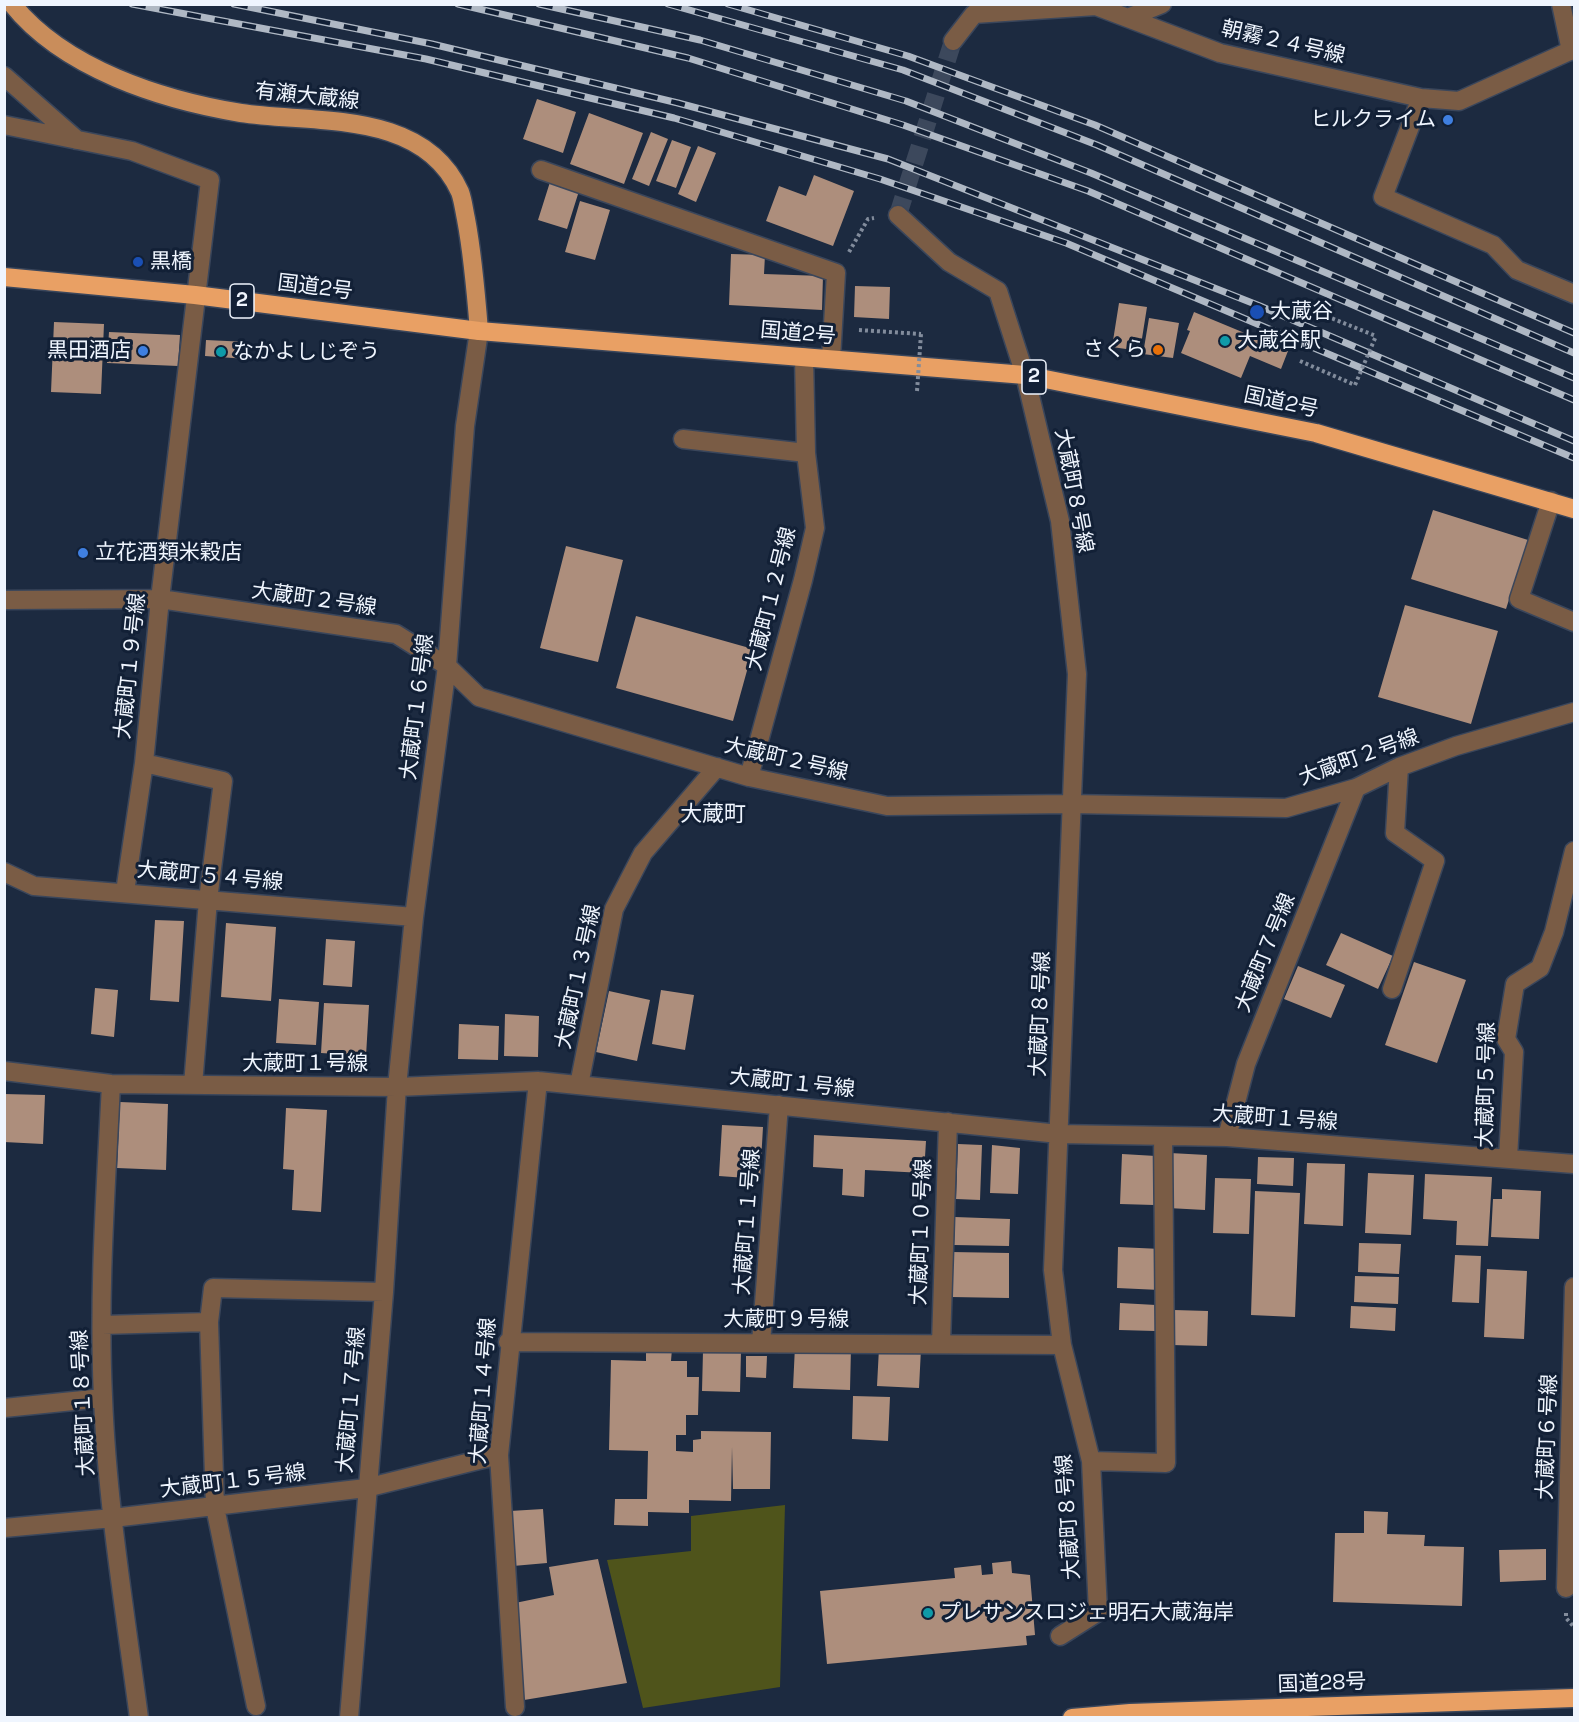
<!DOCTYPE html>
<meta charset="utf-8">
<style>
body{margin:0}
#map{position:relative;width:1579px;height:1722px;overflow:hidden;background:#1c2a40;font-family:"Space Grotesk",sans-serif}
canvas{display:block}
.frame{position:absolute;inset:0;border:6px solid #eff5fe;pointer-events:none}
</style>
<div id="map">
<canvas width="1579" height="1722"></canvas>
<div class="frame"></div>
</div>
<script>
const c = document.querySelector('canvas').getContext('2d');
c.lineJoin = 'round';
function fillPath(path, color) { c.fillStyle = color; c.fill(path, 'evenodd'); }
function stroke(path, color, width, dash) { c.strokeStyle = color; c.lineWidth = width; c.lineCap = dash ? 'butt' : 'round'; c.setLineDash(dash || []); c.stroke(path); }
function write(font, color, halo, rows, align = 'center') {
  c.font = font + ' "Space Grotesk","Noto Sans JP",sans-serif'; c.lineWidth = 6; c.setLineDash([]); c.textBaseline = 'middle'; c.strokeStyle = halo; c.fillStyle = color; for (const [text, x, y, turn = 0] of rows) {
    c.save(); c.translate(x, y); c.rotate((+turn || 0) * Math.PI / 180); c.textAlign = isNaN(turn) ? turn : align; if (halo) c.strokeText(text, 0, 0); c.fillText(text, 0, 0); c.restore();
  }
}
const green = new Path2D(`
 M785,1505L780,1687L643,1708L607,1560L691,1551V1516Z`);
const building = new Path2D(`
 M537,99L576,112L563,153L523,139Z
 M589,113L643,133L624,184L570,164Z
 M651,132L668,139L649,186L632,179Z
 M672,140L691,147L676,188L656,181Z
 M698,146L716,153L696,202L678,194Z
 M814,175L854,191L833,246L766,221L779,186L806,196Z
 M550,182L579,191L567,229L538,220Z
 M580,201L610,210L595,260L565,252Z
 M731,254L765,255L764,274L823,276L822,310L729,305Z
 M855,286L890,287L889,319L854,317Z
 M1119,303L1147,307L1140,351L1112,347Z
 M1194,312L1288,351L1281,369L1250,356L1241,378L1181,353L1190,331L1187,330Z
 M1149,318L1179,323L1173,358L1143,354Z
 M54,322L104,324L101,394L51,392Z
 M109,332L180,335L178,366L107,363Z
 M206,340L248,342L247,359L205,356Z
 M1433,510L1528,540L1506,609L1411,579Z
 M566,546L623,560L598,662L540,648Z
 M1405,605L1498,631L1471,724L1378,697Z
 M636,616L753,649L733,721L616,688Z
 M155,920L184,921L179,1002L150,1000Z
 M226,923L276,927L271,1001L221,997Z
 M1341,933L1393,956L1378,989L1326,965Z
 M326,939L355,941L352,987L323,985Z
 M1414,962L1466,980L1437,1063L1385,1045Z
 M1298,966L1345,985L1331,1018L1284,999Z
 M95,988L118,990L114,1037L91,1034Z
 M661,990L694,995L685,1050L652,1044Z
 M609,991L650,1000L637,1061L596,1052Z
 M279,999L319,1002L316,1045L276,1043Z
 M324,1003L369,1005L366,1056L321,1053Z
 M505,1014L539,1016L538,1057L504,1056Z
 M459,1024L499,1026L498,1060L458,1059Z
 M4,1094L45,1095L43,1144L4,1142Z
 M120,1102L168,1104L166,1170L117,1168Z
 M286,1108L327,1110L321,1212L292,1210L294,1170L283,1169Z
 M722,1125L763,1127L760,1179L719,1176Z
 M814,1135L926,1141L924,1173L865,1170L864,1197L842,1195L843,1169L813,1167Z
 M958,1144L982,1145L980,1200L956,1199Z
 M992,1145L1020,1148L1018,1194L990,1193Z
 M1170,1153L1207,1155L1205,1210L1168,1208Z
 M1122,1154L1156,1156L1154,1205L1120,1204Z
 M1258,1157L1294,1158L1293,1186L1257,1184Z
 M1307,1163L1345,1164L1343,1226L1304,1224Z
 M1368,1173L1414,1175L1411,1235L1365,1233Z
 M1425,1174L1492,1177L1488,1246L1456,1245L1457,1221L1423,1219Z
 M1215,1178L1251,1179L1249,1234L1213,1233Z
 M1502,1189L1541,1191L1539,1239L1491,1237L1493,1199H1502Z
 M1255,1191L1300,1193L1295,1317L1251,1315Z
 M955,1217L1010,1219L1009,1246L954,1245Z
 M1359,1243L1401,1244L1399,1274L1358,1272Z
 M1118,1247L1161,1249L1160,1290L1117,1288Z
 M952,1252L1009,1253V1298L951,1297Z
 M1455,1255L1481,1256L1479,1303L1452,1302Z
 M1487,1269L1527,1271L1524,1339L1484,1337Z
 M1355,1276L1399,1277L1398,1304L1354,1302Z
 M1120,1303L1156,1305L1155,1331L1119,1330Z
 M1351,1306L1396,1308L1395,1331L1350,1328Z
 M1174,1310L1208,1311L1207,1346L1172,1345Z
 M795,1346L851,1348L850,1390L793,1388Z
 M879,1348L921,1349L919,1388L877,1386Z
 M646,1349H672L671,1361H687V1377H699L698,1415H686V1435H676V1451L693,1452V1440L701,1439V1431L771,1432L770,1489H733L732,1447L731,1501L689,1500V1513L648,1512V1526L614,1525L615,1499H647L648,1451L609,1450L611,1360L646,1361Z
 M703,1351H741L740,1392L702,1391Z
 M746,1356H767L766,1378L746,1377Z
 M853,1396L890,1397L888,1441L852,1439Z
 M543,1509L547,1563L513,1566L510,1511Z
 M1364,1511L1388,1512L1387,1534L1425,1535L1424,1546L1464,1547L1462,1606L1333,1602L1335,1533H1364Z
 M1546,1549V1580L1500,1582L1499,1550Z
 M598,1559L627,1683L518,1701L515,1603L554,1595L549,1567Z
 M1011,1561L1012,1573L1030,1575L1035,1635L1026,1636L1027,1645L827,1664L820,1591L955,1578L954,1568L981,1565L982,1575L993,1574L992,1563Z`);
const minorTunnel = new Path2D(`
 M898,215L953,41`);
const path = new Path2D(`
 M849,252L868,219L874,218
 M1321,314L1376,336
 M859,330L921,334
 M1300,361L1355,385
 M1566,1613V1618L1574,1627`);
const minor = new Path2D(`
 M1561,4L1571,51
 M1130,17L1162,4
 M953,41L974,14L1096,6L1220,53L1421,98L1459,101L1574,49
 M4,76L77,140
 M1421,98L1383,197L1493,245L1517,270L1574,294
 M4,125L132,151L210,180L160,599L144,763L223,781L208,900L193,1085
 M541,170L836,273L831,359
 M898,215L949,262L998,291L1025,375L1060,521L1077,674L1053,1270L1062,1345L1091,1461L1098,1612L1060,1636
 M683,439L806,453
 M1551,501L1519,599L1574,622
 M4,600L160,599L396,634L447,666L479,697L749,777L887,806L1071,804L1286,808L1356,788L1399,767L1456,746L1574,712
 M749,777L803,580L815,528L806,453L804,357
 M4,872L34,886L414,917
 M125,892L144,763
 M1392,989L1435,861L1395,833L1399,767
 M4,1071L111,1084L397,1087L538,1081L1059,1134L1227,1137L1574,1164
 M111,1084C106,1188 98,1293 103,1397C107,1504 125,1611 139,1718
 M579,1085L614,909L643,853L717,767
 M1227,1137L1246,1064L1356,788
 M1508,1158L1514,1052L1506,1039L1515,984L1540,968L1554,932L1574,851
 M102,1325L209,1322
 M508,1342L1062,1345
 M761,1343L779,1105
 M941,1344L948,1122
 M4,1408L103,1398
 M1091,1461L1166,1463L1163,1136
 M4,1528L113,1518L366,1488L499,1455
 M1566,1588L1574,1287
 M256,1706L215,1507L209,1322L213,1288L384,1292
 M515,1707L499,1455L538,1081
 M349,1718L384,1292L397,1087L414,917L447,666L465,426L479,331`);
const major = new Path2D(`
 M12,4C64,69 162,100 241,113C314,124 423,109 460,192C463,200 464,210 466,219C473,256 476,293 479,331`);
const highway = new Path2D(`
 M4,277L195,295L479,331L1025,375L1316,433L1574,509
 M1072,1718L1130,1713L1574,1698`);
const rail = new Path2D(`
 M132,4L426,59L674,118L880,179L1066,243L1574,458
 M234,4L432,44L678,103L888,159L1260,306L1574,441
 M458,4L688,58L903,125L1088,191L1574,400
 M539,4L700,40L906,101L1091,173L1574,378
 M668,4L903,70L1097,145L1574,353
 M728,4L908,56L1095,125L1574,333`);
const pathBridge = new Path2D(`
 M1355,385L1376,336
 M917,391L921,334`);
const markers = [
 [1448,120,6,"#3f7fe0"],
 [138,262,6,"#1a4fb4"],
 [1257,312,8,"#1a4fb4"],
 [1225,341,6,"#0f9aa8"],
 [1158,350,6,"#e8710a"],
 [143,351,6,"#3f7fe0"],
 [221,352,6,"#0f9aa8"],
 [83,553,6,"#3f7fe0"],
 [928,1613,6,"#0f9aa8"]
];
const shields = [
 [242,301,24],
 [1034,377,24]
];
const shieldNames = [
 ["2",242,301],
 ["2",1034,377]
];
const streetNames = [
 ["朝霧２４号線",1283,43,13],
 ["有瀬大蔵線",307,97,6],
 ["国道2号",315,288,7],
 ["国道2号",798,334,5],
 ["国道2号",1281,403,12],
 ["大蔵町８号線",1073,491,79],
 ["大蔵町１２号線",772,599,-76],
 ["大蔵町２号線",314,600,8],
 ["大蔵町１９号線",131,666,-84],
 ["大蔵町１６号線",418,707,-83],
 ["大蔵町２号線",1359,758,-20],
 ["大蔵町２号線",786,760,13],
 ["大蔵町５４号線",210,877,5],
 ["大蔵町７号線",1266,953,-68],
 ["大蔵町１３号線",579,977,-78],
 ["大蔵町８号線",1041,1014,-88],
 ["大蔵町１号線",305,1064],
 ["大蔵町１号線",792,1084,6],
 ["大蔵町５号線",1487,1085,-89],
 ["大蔵町１号線",1275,1119,4],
 ["大蔵町１１号線",748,1222,-86],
 ["大蔵町１０号線",922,1232,-88],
 ["大蔵町９号線",786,1320],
 ["大蔵町１４号線",484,1391,-86],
 ["大蔵町１７号線",352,1400,-85],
 ["大蔵町１８号線",84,1403,-93],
 ["大蔵町６号線",1548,1437,-88],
 ["大蔵町１５号線",233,1482,-7],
 ["大蔵町８号線",1069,1517,-94],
 ["国道28号",1322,1684,-2]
];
const poiNames = [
 ["ヒルクライム",1436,120,"right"],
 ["黒橋",150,262],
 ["大蔵谷",1270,312],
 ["大蔵谷駅",1237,341],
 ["さくら",1146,350,"right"],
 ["黒田酒店",131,351,"right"],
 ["なかよしじぞう",233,352],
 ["立花酒類米穀店",95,553],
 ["プレサンスロジェ明石大蔵海岸",940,1613]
];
const neighbourhoodNames = [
 ["大蔵町",713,815]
];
fillPath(green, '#4f541b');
fillPath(building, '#ad8e7c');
stroke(minorTunnel, '#3c485c', 18, [18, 9]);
stroke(minor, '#3a465b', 21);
stroke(major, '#3a465b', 21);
stroke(highway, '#3a465b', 21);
stroke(path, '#828c9c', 4, [3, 3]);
stroke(minor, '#7a5c45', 18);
stroke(major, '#c98d5b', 18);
stroke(highway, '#e9a064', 18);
stroke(rail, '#afb8c4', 7);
stroke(rail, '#122036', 4.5, [14]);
stroke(pathBridge, '#828c9c', 4, [3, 3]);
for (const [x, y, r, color] of markers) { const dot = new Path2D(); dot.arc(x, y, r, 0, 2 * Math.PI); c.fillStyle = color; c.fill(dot); stroke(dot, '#122036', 2); }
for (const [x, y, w] of shields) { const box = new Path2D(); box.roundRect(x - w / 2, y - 17, w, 34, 4.5); c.fillStyle = '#122036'; c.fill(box); stroke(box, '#eff5fe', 1.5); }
write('bold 20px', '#eff5fe', null, shieldNames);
write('21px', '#eff5fe', '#122036', streetNames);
write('21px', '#eff5fe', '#122036', poiNames, 'left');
write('22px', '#eff5fe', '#122036', neighbourhoodNames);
</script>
